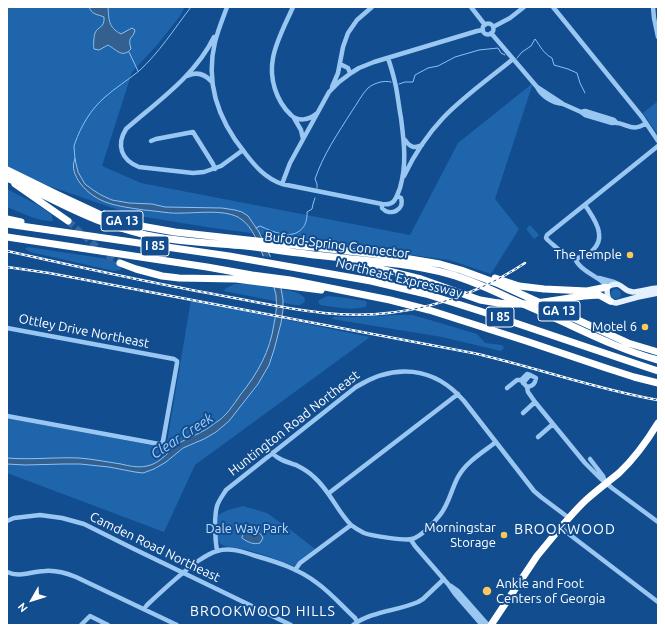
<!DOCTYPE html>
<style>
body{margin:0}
#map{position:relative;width:665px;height:632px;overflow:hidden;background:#114d8f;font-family:Ubuntu,sans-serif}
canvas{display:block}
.frame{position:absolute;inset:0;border:8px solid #fff;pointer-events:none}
.north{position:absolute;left:12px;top:580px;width:40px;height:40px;-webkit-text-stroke:3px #114d8f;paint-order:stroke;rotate:231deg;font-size:11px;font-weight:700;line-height:16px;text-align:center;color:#fff}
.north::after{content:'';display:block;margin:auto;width:14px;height:18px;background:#fff;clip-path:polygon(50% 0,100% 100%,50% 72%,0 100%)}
</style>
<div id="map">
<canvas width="665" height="632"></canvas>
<div class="frame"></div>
<div class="north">N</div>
</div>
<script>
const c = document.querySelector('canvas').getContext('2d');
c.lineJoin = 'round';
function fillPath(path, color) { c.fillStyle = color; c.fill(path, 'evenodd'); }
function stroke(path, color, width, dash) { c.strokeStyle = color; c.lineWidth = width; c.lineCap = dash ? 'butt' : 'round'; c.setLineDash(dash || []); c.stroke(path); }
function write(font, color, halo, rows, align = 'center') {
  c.font = font + ' Ubuntu,sans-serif'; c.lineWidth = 4; c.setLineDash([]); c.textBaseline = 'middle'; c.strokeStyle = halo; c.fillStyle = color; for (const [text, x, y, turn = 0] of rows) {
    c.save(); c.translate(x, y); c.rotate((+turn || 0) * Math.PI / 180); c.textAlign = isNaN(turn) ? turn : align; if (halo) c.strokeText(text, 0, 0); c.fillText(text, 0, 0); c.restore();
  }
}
const green = new Path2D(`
 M7,7H185L180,16L158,44L132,72L102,166L141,183L410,235L458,143L533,83L495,199L519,229L491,274L449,260L206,227L133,215L49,186L7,168Z
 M658,101V135L643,113Z
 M7,189L38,205L52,215L53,221C36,221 22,213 7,207Z
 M530,225L539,235L534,239L526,229Z
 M28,247L108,259L118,263L121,266V270L114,271L30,252L25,249Z
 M234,284H250L291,291L298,293L304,297L305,302L300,305H295L224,291L225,289Z
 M611 294a5 5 0 1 1 10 0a5 5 0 1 1-10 0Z
 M327,296L338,297L366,301L367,304L365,307C351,311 335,307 320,305L318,301Z
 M191,300L370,337L195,465L164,532L7,473V418L166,448Z
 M394,315H412L430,320L477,334L485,343L502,345L504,348L501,351L442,337L332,319L333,317H356Z
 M243,506L267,513L296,534L315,549L294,566C273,558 253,550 231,547C225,546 221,546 218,540V515L228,510Z`);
const water = new Path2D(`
 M89,7H108C109,20 108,27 121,34L132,28L135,30C133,40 127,35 131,49C122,59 116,49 108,45L99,50L94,49C93,46 94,36 95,33C98,26 105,28 104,17C97,14 92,15 89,7Z
 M75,159L78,172L85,184L93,190L101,195L112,200L129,203L152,204L165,207L222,208L235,210L242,212L248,216L259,232L273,262L281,288L283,300V310L281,323L274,350L269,365L258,384L229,421L216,432L204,439L183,448L166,462L154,469L143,473L135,472L109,467L80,464H64L25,465L7,464V458C31,460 55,457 79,458C93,459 107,462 121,464C129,466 138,468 147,466C157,464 164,457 171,450C174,447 177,444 181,442C187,438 195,436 201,432C206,430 211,426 215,423C226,417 233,405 241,394C258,373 270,351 274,324C276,315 277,305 276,295C273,282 268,270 264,258C259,245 253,227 241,219C227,209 200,213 183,213C170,214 158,211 144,210C119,206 97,205 80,183C75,176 71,167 75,159Z
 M247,527C254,528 260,532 263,538L260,543C254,545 247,542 242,538Z`);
const pier = new Path2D(`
 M261,256L273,257L283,288L270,280Z`);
const stream = new Path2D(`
 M129,52L138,71
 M517,58L522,52L531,46L535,39C541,47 543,53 552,58L554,65L568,69L577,73L580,83L585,93
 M399,84L405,82H413L415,75L428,68L438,66L455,57L479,50L498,48L501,53L505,55
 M75,159L74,146L75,143C81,126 91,109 105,97C115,88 128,80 139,71C159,53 174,29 191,7
 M317,188V184L315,179C323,155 338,133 352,111C357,104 362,94 368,88C374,83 384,80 391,82
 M256,228L260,226C267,229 275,233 283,234C298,237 308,227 307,212L312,209L313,204L315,198`);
const highwayTunnel = new Path2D(`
 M68,221L100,250L120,263`);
const minor = new Path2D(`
 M227,7C223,18 218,30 215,42C205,83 219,121 245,153C255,166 265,178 282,184L382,204C395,206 396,198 400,188C407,164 404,142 401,118C399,108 398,97 396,87C394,77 391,67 388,58
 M293,7C286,23 276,41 273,58C269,78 276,101 291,115C298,122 309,120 316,114
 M471,7L485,25
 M553,7L642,117L658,141
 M653,7L654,18L658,37
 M482.5 29a5.5 5.5 0 1 1 11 0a5.5 5.5 0 1 1-11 0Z
 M493,27L510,18L524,7
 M491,33L537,87C542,97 553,103 563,104
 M214,37C195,76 158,101 126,129C116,145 121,160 139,167L193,173L204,172L221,166L243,150
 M340,64L348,68L350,73
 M187,76C197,71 205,74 212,82
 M332,87L338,73L343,47L348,33L357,20L372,7
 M537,87L563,104L581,112L585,115L612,123C626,121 631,134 646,123
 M581,112L585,111L614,120L616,122
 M294,118L301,130L303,139
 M405,140C410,147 414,149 422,145
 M151,141L156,139L193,132L213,164L215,169
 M404,176C414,155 427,135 443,118C464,96 490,78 513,59
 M282,184L290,163L329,92L339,82L351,73L359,68L374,62L477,31L483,30
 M382,204V208C390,217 405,210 401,198L397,196
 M585,205C590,213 598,223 599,233C600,239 598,245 593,250C582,263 569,258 558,249C554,245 549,242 546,238L547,235L658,146
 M575,258C578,268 592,274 600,280C603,282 605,285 607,287
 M599,278L614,282L618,284
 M7,328L174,359L177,361V363L163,441L161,444H159L7,416
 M523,383L530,375L527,374L521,380L527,387L528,392L535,402L585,463L601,479L605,482L612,488L658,522
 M527,387C533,386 535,384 536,378L530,375
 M507,388L517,380H521
 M523,413L535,402
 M538,437L553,424
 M272,453C279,460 287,462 296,465C302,468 309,472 314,477C330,491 337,511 351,525C355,528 360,531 364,533C372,536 406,541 412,539C422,536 434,523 440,515C449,504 451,490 458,477C466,462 483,452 496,442
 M590,459L603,476L605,482
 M329,493L458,394
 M7,521L14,518L40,515L62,518L84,524L132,548L291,625
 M561,528L658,602
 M411,540L415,546L448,584L455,594L482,625
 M217,551C215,539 214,517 217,506C219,500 223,495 226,490L356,387C394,363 434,366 464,401L534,491L541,497L569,518
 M295,570L300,563L351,525
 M7,572C20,578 32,571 45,571C56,570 66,573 76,577L177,625
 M451,586L458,591L488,625
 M144,609L147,605C164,589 180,574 198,561C204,557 210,553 217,551C230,547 244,552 256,556C277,562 299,569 317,583C331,593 342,606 355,618L357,622
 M81,625L90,616L108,625
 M353,625C372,611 397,611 418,602L423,599L444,579`);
const major = new Path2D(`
 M658,288C651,288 639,292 633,292C620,291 624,279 607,287C607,295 607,302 616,303L638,297L658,293`);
const highway = new Path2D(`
 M7,170L56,194L99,214L141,226L175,232L375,254L410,259L440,264L461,270L499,284L628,343L658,352
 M7,178C37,191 66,208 97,220C113,226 130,231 146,235C178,242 212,243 245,246C263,248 281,251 299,253C349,260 400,261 449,274C470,280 490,289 509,298C530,307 551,316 572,326C600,339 628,352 658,360
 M15,184L68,221
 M7,219L21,222
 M7,224L229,256L371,281L426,294L480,311L637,364L658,371
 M7,237L207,267L252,275L290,280L390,300L429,310L526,341L603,367L634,377L658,383
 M120,263L136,269L162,276L179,278L236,279L321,290
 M360,264L421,279L480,300L498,303
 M495,278L519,286L544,289L587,291L607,287
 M570,298L584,296L599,295L610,301
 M491,625L537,556C553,537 568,517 586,500C596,491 608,482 619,473C634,459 647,441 658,423`);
const rail = new Path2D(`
 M7,251C74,266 141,281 208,293C247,300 285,309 324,313C395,321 466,302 525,263
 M7,267L49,273L473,353C535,367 595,389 658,400`);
const highwayBridge = new Path2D(`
 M498,303C524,306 544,302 570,298`);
const markers = [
 [630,255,4,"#ffc85b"],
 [645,327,4,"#ffc85b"],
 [504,535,4,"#ffc85b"],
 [487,591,5,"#ffc85b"]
];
const shields = [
 [122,221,42],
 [155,246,28],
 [559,311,42],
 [500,317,28]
];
const shieldNames = [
 ["GA 13",122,221],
 ["I 85",155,246],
 ["GA 13",559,311],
 ["I 85",500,317]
];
const streetNames = [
 ["Buford-Spring Connector",337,245,7],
 ["Northeast Expressway",399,278,14],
 ["Ottley Drive Northeast",84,331,11],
 ["Huntington Road Northeast",294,423,-38],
 ["Camden Road Northeast",155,547,26]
];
const poiNames = [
 ["The Temple",622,255],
 ["Motel 6",637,327],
 ["Morningstar",496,528],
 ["Storage",496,543],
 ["Ankle and Foot",496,584,"left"],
 ["Centers of Georgia",496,599,"left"]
];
const parkNames = [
 ["Dale Way Park",247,529]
];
const waterNames = [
 ["Clear Creek",182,436,-33]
];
const neighbourhoodNames = [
 ["BROOKWOOD",565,529],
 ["BROOKWOOD HILLS",263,611]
];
fillPath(green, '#1f65ac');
fillPath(water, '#33608f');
stroke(water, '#8bc2f6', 1);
fillPath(pier, '#114d8f');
stroke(stream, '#8bc2f6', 1);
stroke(highwayTunnel, '#3568a0', 7, [7, 3.5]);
stroke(minor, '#9ac6f2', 4.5);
stroke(major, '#e5f0ff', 5.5);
stroke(highway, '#fff', 7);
stroke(rail, '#fff', 2.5);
stroke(rail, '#114d8f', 1, [3]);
stroke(highwayBridge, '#fff', 7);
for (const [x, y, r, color] of markers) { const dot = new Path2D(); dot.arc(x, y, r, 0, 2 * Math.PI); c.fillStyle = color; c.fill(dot); stroke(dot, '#114d8f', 1.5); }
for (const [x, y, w] of shields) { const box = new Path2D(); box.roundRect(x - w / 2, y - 10, w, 20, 3); c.fillStyle = '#114d8f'; c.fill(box); stroke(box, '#fff', 1); }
write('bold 12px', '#fff', null, shieldNames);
write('13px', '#fff', '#114d8f', streetNames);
write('13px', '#fff', '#114d8f', poiNames, 'right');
write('13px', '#c1dffd', '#114d8f', parkNames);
write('italic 14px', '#a6d0f9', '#114d8f', waterNames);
c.letterSpacing = '1px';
write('14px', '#fff', '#114d8f', neighbourhoodNames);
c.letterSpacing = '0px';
</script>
